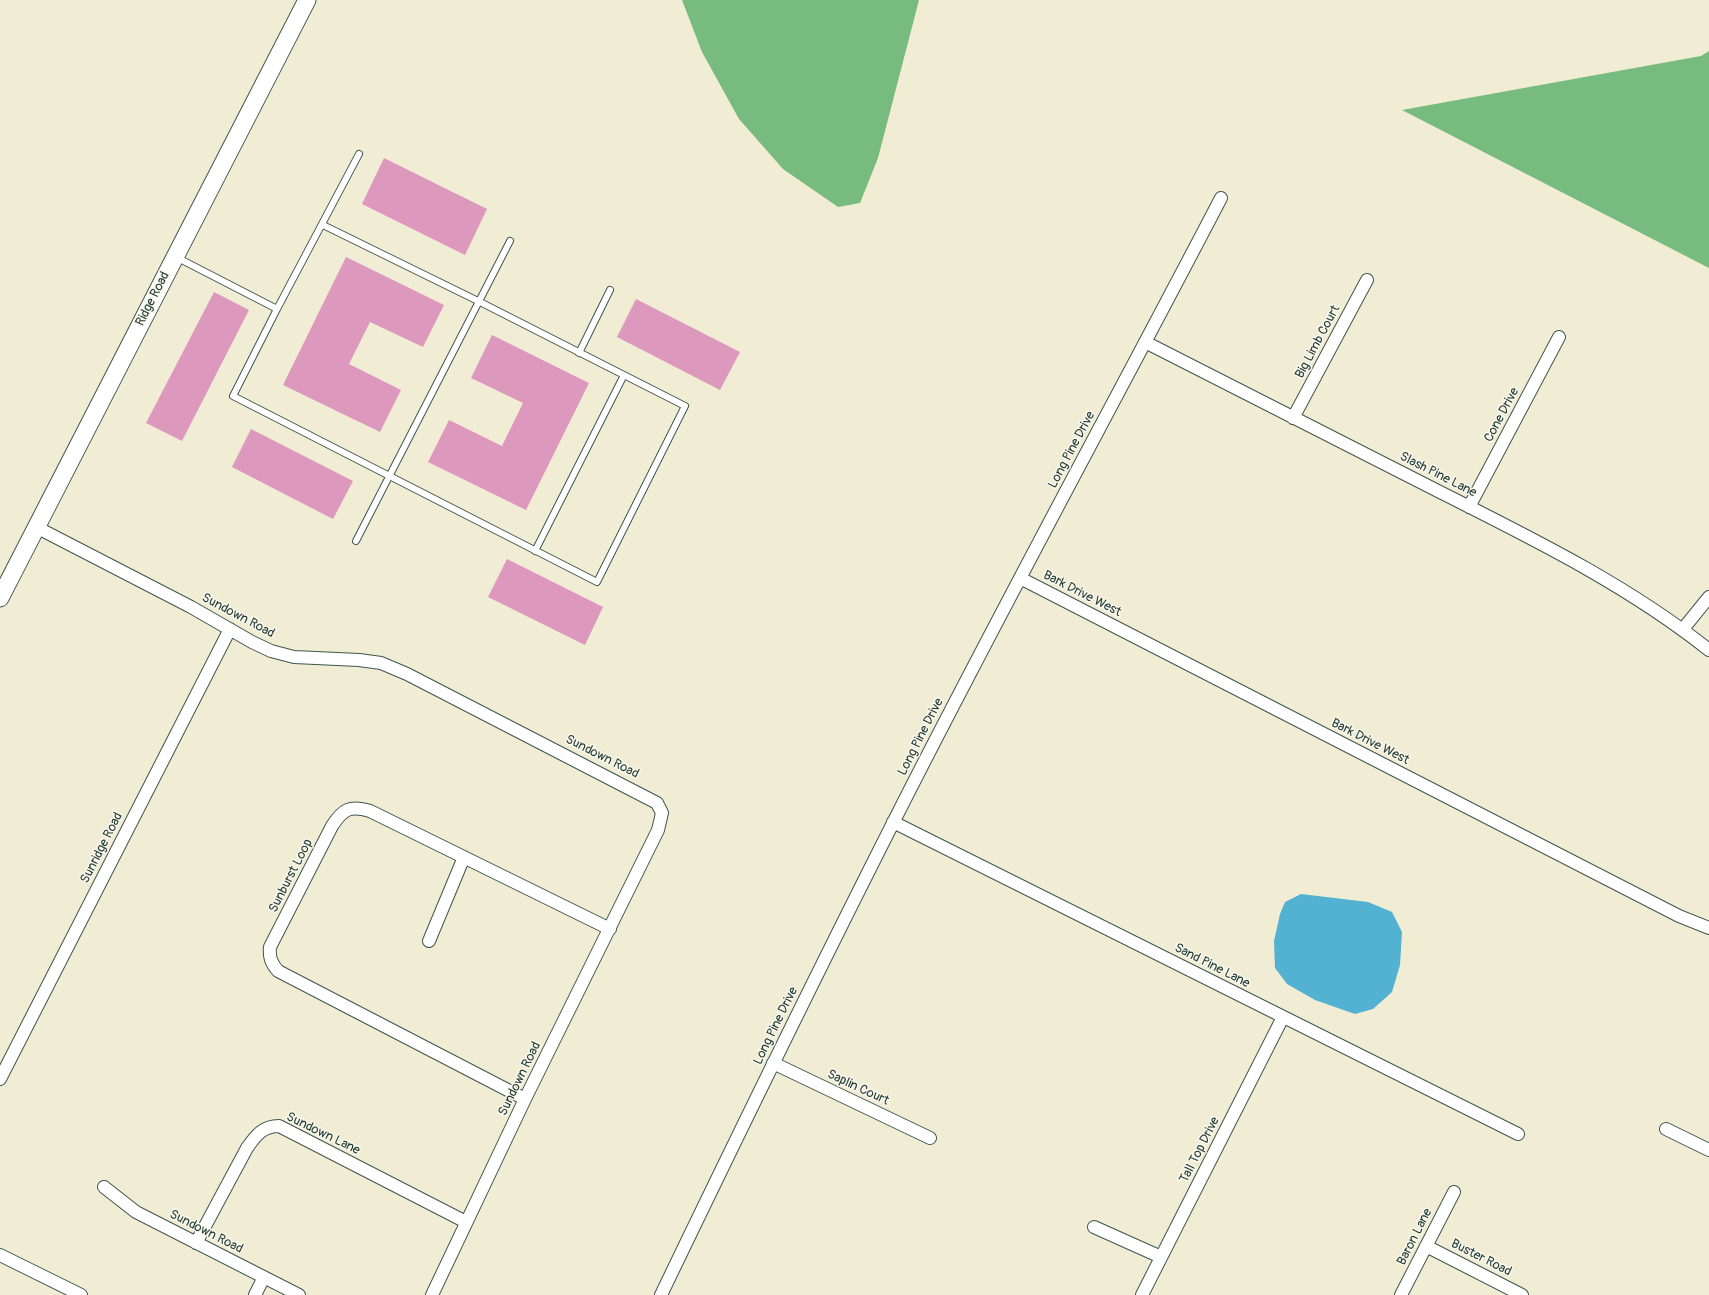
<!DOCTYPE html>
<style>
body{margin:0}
canvas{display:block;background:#f1ecd4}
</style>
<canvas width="1709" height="1295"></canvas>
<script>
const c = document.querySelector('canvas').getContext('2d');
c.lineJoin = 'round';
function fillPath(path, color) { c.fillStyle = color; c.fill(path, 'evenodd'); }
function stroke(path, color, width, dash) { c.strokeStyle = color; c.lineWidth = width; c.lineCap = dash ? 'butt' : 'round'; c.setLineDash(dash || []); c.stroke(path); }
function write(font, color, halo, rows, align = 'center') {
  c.font = font + ' Pangolin,sans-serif'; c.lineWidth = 3; c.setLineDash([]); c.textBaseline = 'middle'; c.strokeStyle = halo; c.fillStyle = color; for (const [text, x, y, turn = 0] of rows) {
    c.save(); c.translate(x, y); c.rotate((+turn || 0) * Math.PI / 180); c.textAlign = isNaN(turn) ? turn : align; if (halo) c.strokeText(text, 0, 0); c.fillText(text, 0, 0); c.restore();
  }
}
const forest = new Path2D(`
 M682,0H919L878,158L860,203L838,207L783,169L739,119L702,52Z
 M1709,51V268L1402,110L1701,56Z`);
const water = new Path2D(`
 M1301,894L1368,902L1392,912L1402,932L1400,965L1392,992L1373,1009L1355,1014L1315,1000L1287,984L1275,968L1274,941L1280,914L1285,902Z`);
const building = new Path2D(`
 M384,158L487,209L465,255L362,204Z
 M346,257L444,305L423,347L370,322L349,364L401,390L380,432L283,385Z
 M214,292L249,310L182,441L146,423Z
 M636,299L740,352L720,390L617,337Z
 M492,335L589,383L526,510L428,462L449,420L502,446L523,403L471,378Z
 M251,429L353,481L333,519L232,467Z
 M507,559L603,607L585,645L488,597Z`);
const lane = new Path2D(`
 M176,257L277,309L359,154
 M277,309L233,396L597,582L685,406L478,301L323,225
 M579,353L610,290
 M356,541L510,241
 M535,551L624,375`);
const street = new Path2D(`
 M1145,342C1242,392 1339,441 1436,490C1531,538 1626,584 1709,650
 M1293,418L1367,280
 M1469,507L1559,337
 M36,527L191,607L252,642L271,651L294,657L359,660L381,663L407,674L657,803L662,813L658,830L525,1099L432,1295
 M1020,578L1679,916L1709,928
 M1683,629L1709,597
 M893,822L1518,1134
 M429,941L464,857
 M773,1063L930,1138
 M0,1079L230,629
 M525,1099L278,971C271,963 269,957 270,947L332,826C343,809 350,805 370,811L610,929
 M1666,1129L1709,1150
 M104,1187L136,1212L299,1295
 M1094,1227L1161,1257
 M196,1243L247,1148C256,1135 263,1126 279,1126L466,1222
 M1426,1246L1522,1295
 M0,1255L81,1295
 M255,1295L264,1277
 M661,1295C737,1137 814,979 893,823C999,613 1112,407 1221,198
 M1142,1295L1283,1017
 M1401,1295L1454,1192`);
const secondary = new Path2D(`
 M0,598L307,0`);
const streetNames = [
 ["Ridge Road",153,299,-63],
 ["Big Limb Court",1318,342,-62],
 ["Cone Drive",1502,415,-62],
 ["Long Pine Drive",1072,450,-62],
 ["Slash Pine Lane",1438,475,27],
 ["Bark Drive West",1082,594,27],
 ["Sundown Road",238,616,28],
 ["Long Pine Drive",921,737,-63],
 ["Bark Drive West",1370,742,27],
 ["Sundown Road",602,757,27],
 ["Sunridge Road",102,848,-63],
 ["Sunburst Loop",291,876,-63],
 ["Sand Pine Lane",1212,966,27],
 ["Long Pine Drive",776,1026,-64],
 ["Sundown Road",520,1079,-64],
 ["Saplin Court",858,1088,25],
 ["Sundown Lane",323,1134,26],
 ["Tall Top Drive",1200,1150,-63],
 ["Sundown Road",206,1232,27],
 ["Baron Lane",1415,1237,-63],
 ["Buster Road",1481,1258,27]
];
fillPath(forest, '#77bb7e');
fillPath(water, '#53b1d2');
fillPath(building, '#dd98bd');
stroke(lane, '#3e574c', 8);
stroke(street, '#3e574c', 14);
stroke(secondary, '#3e574c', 19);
stroke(lane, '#fff', 6);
stroke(street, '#fff', 12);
stroke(secondary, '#fff', 17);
write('13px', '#1f3d34', '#fbf7ec', streetNames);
</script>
